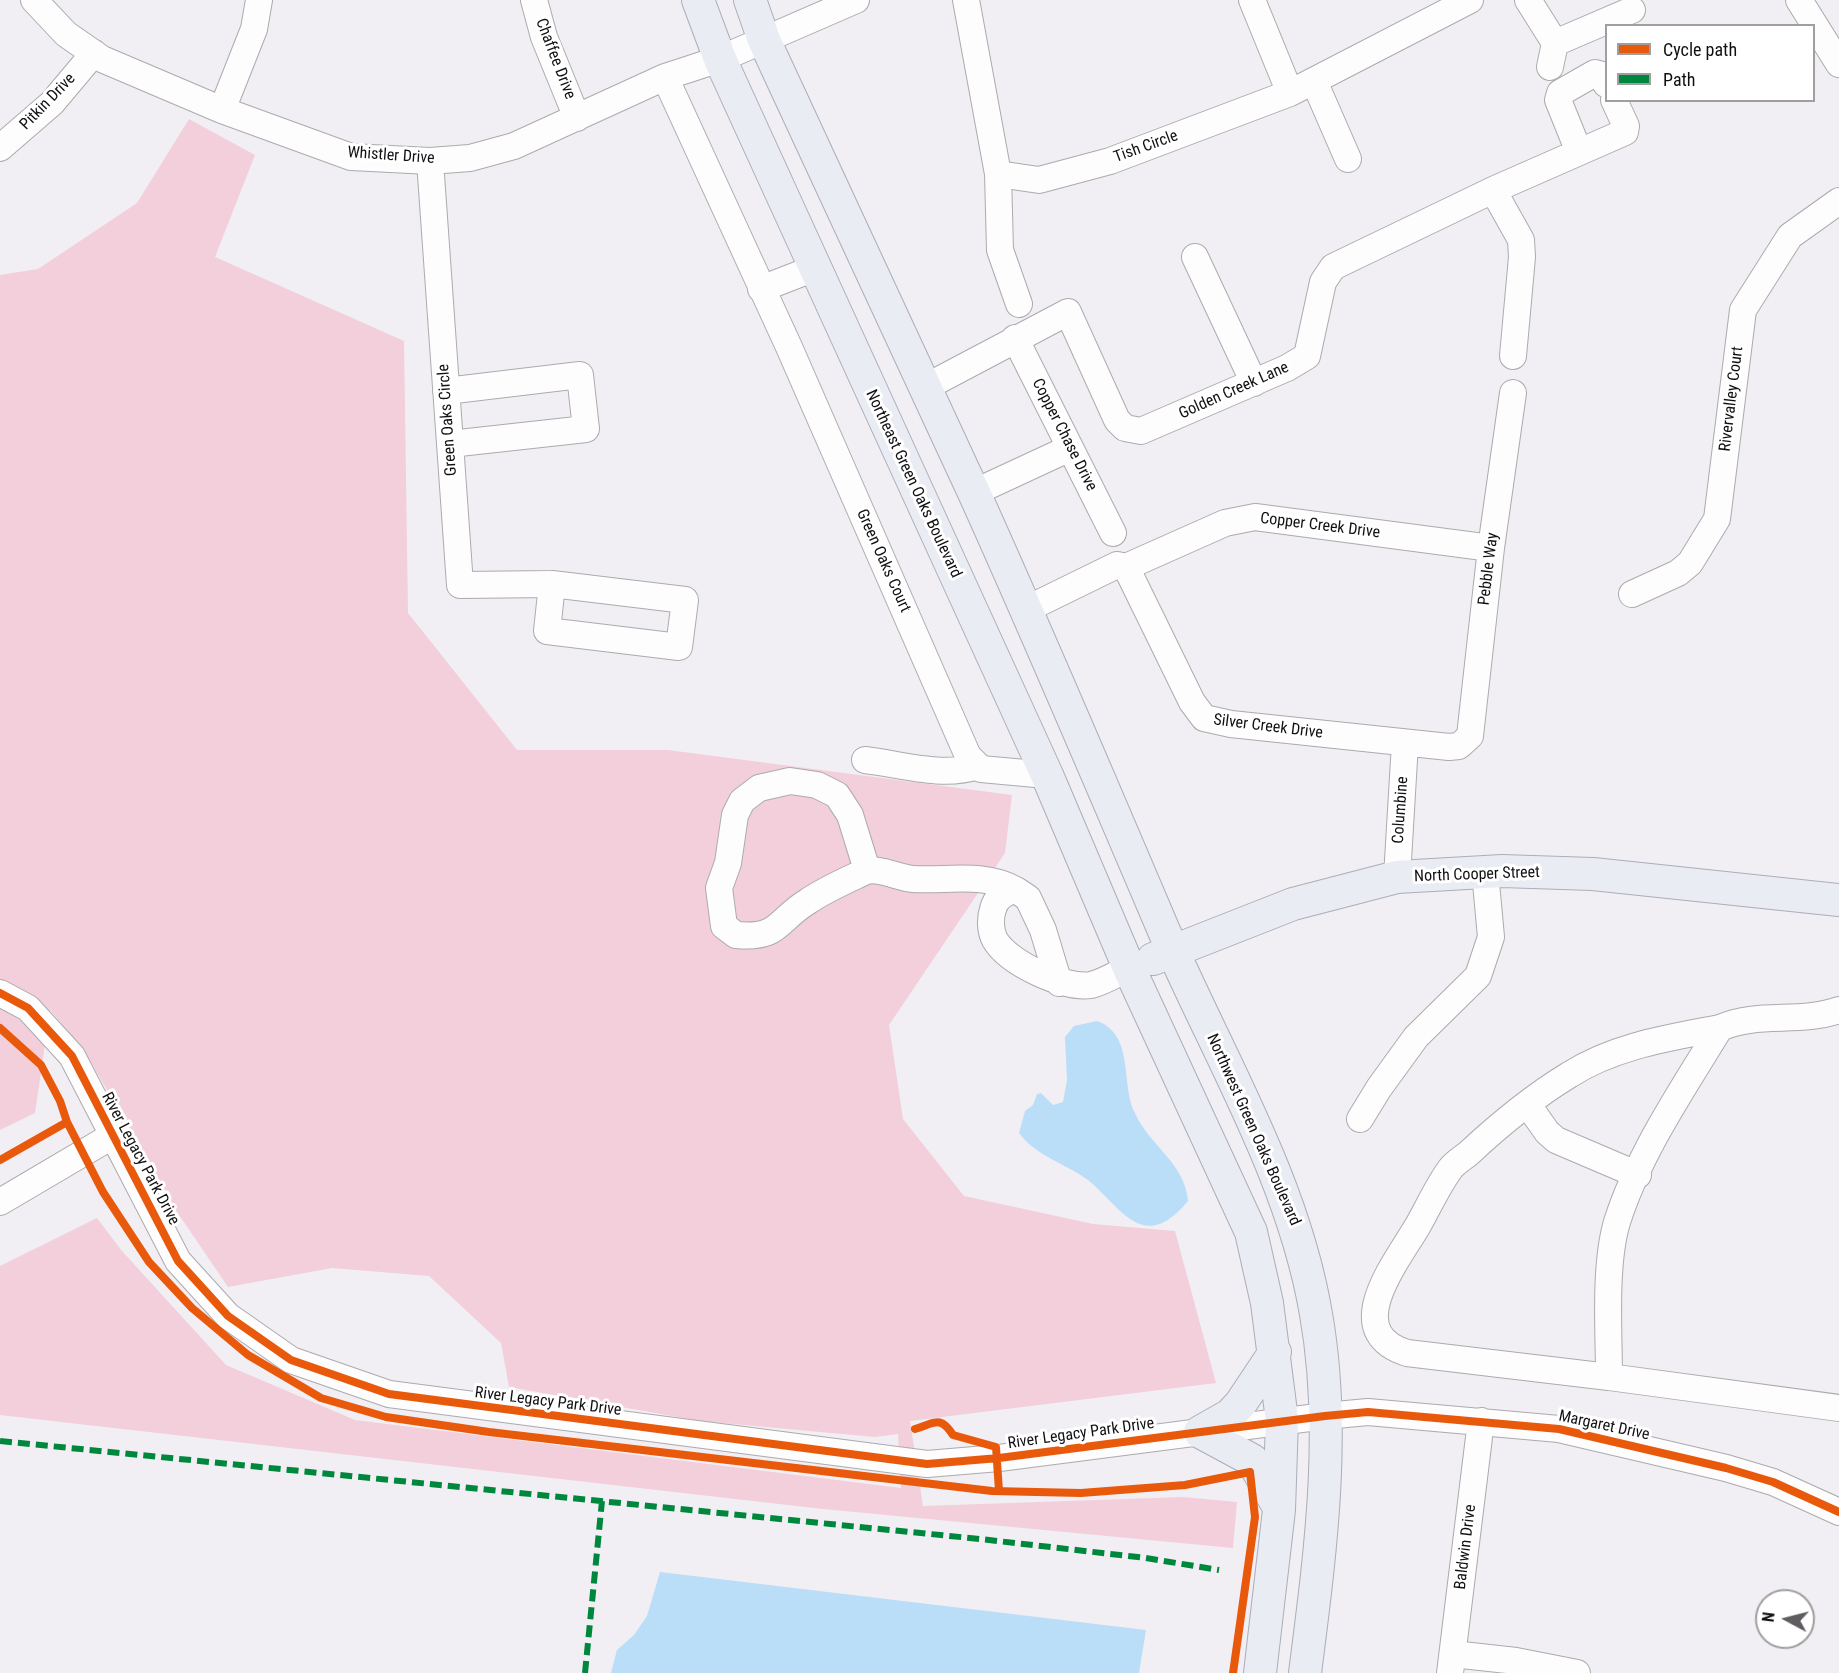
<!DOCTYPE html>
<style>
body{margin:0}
#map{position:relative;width:1839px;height:1673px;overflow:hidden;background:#f1eff3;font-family:"Roboto Condensed",sans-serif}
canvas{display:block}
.legend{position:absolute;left:1605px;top:24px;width:210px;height:78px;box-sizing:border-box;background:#fff;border:2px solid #9f9fa0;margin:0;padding:8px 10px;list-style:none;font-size:18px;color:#100f12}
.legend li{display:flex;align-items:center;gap:12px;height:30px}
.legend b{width:30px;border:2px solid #9f9fa0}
.north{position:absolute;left:1755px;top:1589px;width:60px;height:60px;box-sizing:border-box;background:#fff;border:2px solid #9f9fa0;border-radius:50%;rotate:277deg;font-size:16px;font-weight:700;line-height:24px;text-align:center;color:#100f12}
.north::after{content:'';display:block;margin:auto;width:21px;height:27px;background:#5f5d61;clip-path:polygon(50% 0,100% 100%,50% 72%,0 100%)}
</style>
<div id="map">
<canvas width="1839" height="1673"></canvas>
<ul class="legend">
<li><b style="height:8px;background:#e8590c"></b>Cycle path</li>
<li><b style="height:8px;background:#00873e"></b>Path</li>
</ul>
<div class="north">N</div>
</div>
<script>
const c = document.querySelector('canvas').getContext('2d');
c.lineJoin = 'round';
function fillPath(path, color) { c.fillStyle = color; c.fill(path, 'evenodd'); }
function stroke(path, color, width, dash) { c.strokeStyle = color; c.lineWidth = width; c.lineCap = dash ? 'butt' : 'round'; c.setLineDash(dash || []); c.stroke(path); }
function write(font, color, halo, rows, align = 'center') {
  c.font = font + ' "Roboto Condensed",sans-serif'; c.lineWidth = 6; c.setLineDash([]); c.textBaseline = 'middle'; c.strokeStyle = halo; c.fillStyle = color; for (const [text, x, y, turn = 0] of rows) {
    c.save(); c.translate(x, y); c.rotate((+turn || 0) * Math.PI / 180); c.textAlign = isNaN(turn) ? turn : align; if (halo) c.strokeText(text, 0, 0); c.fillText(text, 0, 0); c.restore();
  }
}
const green = new Path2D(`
 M189,119L255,155L215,257L404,341L408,613L517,750H668L1012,795L1005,853L889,1025L903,1119L964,1196L1093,1224L1175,1231L1216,1383L910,1421L923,1506L1183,1497L1237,1502L1233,1548L823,1509L0,1415V1266L97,1218L122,1251L226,1365L355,1420L901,1488L898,1434L875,1437L700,1421L509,1387L501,1343L429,1276L332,1268L228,1287L175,1209L84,1050L50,1010L35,1113L0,1130V275L38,269L137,203Z`);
const water = new Path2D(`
 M1097,1021C1134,1034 1121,1082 1134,1111C1148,1145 1185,1162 1188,1201C1143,1255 1122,1208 1088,1180C1065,1163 1037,1157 1019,1133L1025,1111L1033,1105L1037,1094L1041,1093L1053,1105L1063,1102L1067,1080L1065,1037L1074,1026Z
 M660,1572L1146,1630L1139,1673H611L617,1650L634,1635L647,1616Z`);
const minor = new Path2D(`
 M34,0L66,34L102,59L222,110L351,157L430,161L470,158L514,146L665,77L720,59L856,0
 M534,0L544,37L577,118
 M966,0L998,174L1000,250L1019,304
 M1252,0L1290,93
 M1528,0L1555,43L1550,67
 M1799,0L1839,64
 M1555,43L1632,10
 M665,77L789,347L968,756L981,769L1047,775
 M1314,81L1348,159
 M222,110L254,29L259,0
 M0,148L52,103L94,53
 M1579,152L1558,100L1560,93L1595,73L1602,75L1606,84
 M430,161L460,585L552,584L685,600L679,647L547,631L552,584
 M998,174L1039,180L1110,161L1290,93L1470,0
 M1493,190L1521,240L1522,257L1513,356
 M1195,257L1254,383
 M761,289L815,268
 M1015,338L1113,533
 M924,388L1068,312L1117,420L1125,428L1141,431L1287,368L1307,356L1323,282L1333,267L1493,190L1625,132L1626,126L1614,100
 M446,391L580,375L586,429L450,444
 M973,493L1070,448
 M1126,567L1192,702L1204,718L1231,724L1449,747L1459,746L1470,736L1491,548L1513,393
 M1632,594L1678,573L1690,563L1717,519L1743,310L1790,236L1839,201
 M1025,610L1117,565L1126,567L1225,523L1255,517L1491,548
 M865,760C900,764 943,778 977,766
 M867,870L850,815L837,795L817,785L790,781L759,788L742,801L735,815L728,863L719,888L724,926L736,935C780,939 776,921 807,902C824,890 845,881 864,872C876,866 899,878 913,879C948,881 985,872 1016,890
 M1397,877L1405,743
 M1059,983L1043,930L1028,898L1016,890C1005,892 996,897 993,909C990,918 990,931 995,940C1009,964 1065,989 1091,985C1104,982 1118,973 1129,968
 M0,993L28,1008L72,1056L178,1261L228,1316L291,1360L389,1394L927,1464L999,1458L1325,1416L1368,1412L1559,1429L1726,1468L1773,1482L1839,1512
 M1839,1010C1800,1024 1757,1011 1720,1028C1682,1090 1639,1153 1617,1222C1604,1266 1609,1332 1609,1377L1839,1408
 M1528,1105L1547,1132L1556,1140L1638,1175
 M1360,1119L1379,1088L1416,1037L1478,976L1491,937L1485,872
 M0,1202L112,1136
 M1609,1377L1407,1353C1340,1332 1395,1264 1417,1227C1428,1208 1438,1185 1451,1168C1456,1162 1463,1158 1469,1153C1499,1125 1533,1097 1569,1075C1614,1046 1668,1038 1720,1028
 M1453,1654L1516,1661L1577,1673
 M1450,1673L1481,1421`);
const major = new Path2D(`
 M698,0L720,59L1047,775L1129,968L1251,1232L1267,1303L1282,1420L1279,1510L1260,1673
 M750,0L764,40C834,192 906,343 975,495C1040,639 1102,785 1164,931C1218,1056 1293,1178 1316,1314C1337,1433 1320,1555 1305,1673
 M1153,959L1293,904L1397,877L1502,871L1593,874L1839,900
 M1200,1432L1252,1460L1277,1504
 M1200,1432L1230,1415L1241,1403L1275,1352`);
const quiet = new Path2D(`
 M0,1441L980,1539L1146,1558L1219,1570
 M585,1673L602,1501`);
const cycleway = new Path2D(`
 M0,993L28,1008L72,1056L178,1261L228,1316L291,1360L389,1394L927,1464L999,1458L1325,1416L1368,1412L1559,1429L1726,1468L1773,1482L1839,1512
 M0,1028L41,1065L60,1101L67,1122L103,1192L149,1262L192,1308L248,1355L321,1398L386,1417L489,1432L992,1491L1081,1493L1185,1485L1250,1472L1255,1517L1233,1673
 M0,1160L67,1122
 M915,1429C935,1423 940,1415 953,1435L996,1447L999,1491`);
const streetNames = [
 ["Chaffee Drive",555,59,69],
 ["Pitkin Drive",48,102,-46],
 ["Tish Circle",1146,147,-20],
 ["Whistler Drive",391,156,4],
 ["Golden Creek Lane",1234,391,-24],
 ["Rivervalley Court",1732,399,-83],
 ["Green Oaks Circle",448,420,-94],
 ["Copper Chase Drive",1064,435,63],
 ["Northeast Green Oaks Boulevard",913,484,65],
 ["Copper Creek Drive",1320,526,7],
 ["Green Oaks Court",883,561,66],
 ["Pebble Way",1489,569,-83],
 ["Silver Creek Drive",1268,727,7],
 ["Columbine",1401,810,-86],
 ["North Cooper Street",1477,875,-2],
 ["Northwest Green Oaks Boulevard",1253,1130,66],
 ["River Legacy Park Drive",140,1159,62],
 ["River Legacy Park Drive",548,1402,7],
 ["Margaret Drive",1604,1426,12],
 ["River Legacy Park Drive",1081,1434,-8],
 ["Baldwin Drive",1466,1547,-83]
];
fillPath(green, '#f2cfda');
fillPath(water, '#baddf8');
stroke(minor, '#acaaad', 28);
stroke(major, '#abadb9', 34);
stroke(minor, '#fdfdfd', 26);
stroke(major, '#eaecf3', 32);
stroke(quiet, '#00873e', 6, [12, 6]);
stroke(cycleway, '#e8590c', 8);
write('16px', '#100f12', '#fff', streetNames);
</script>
